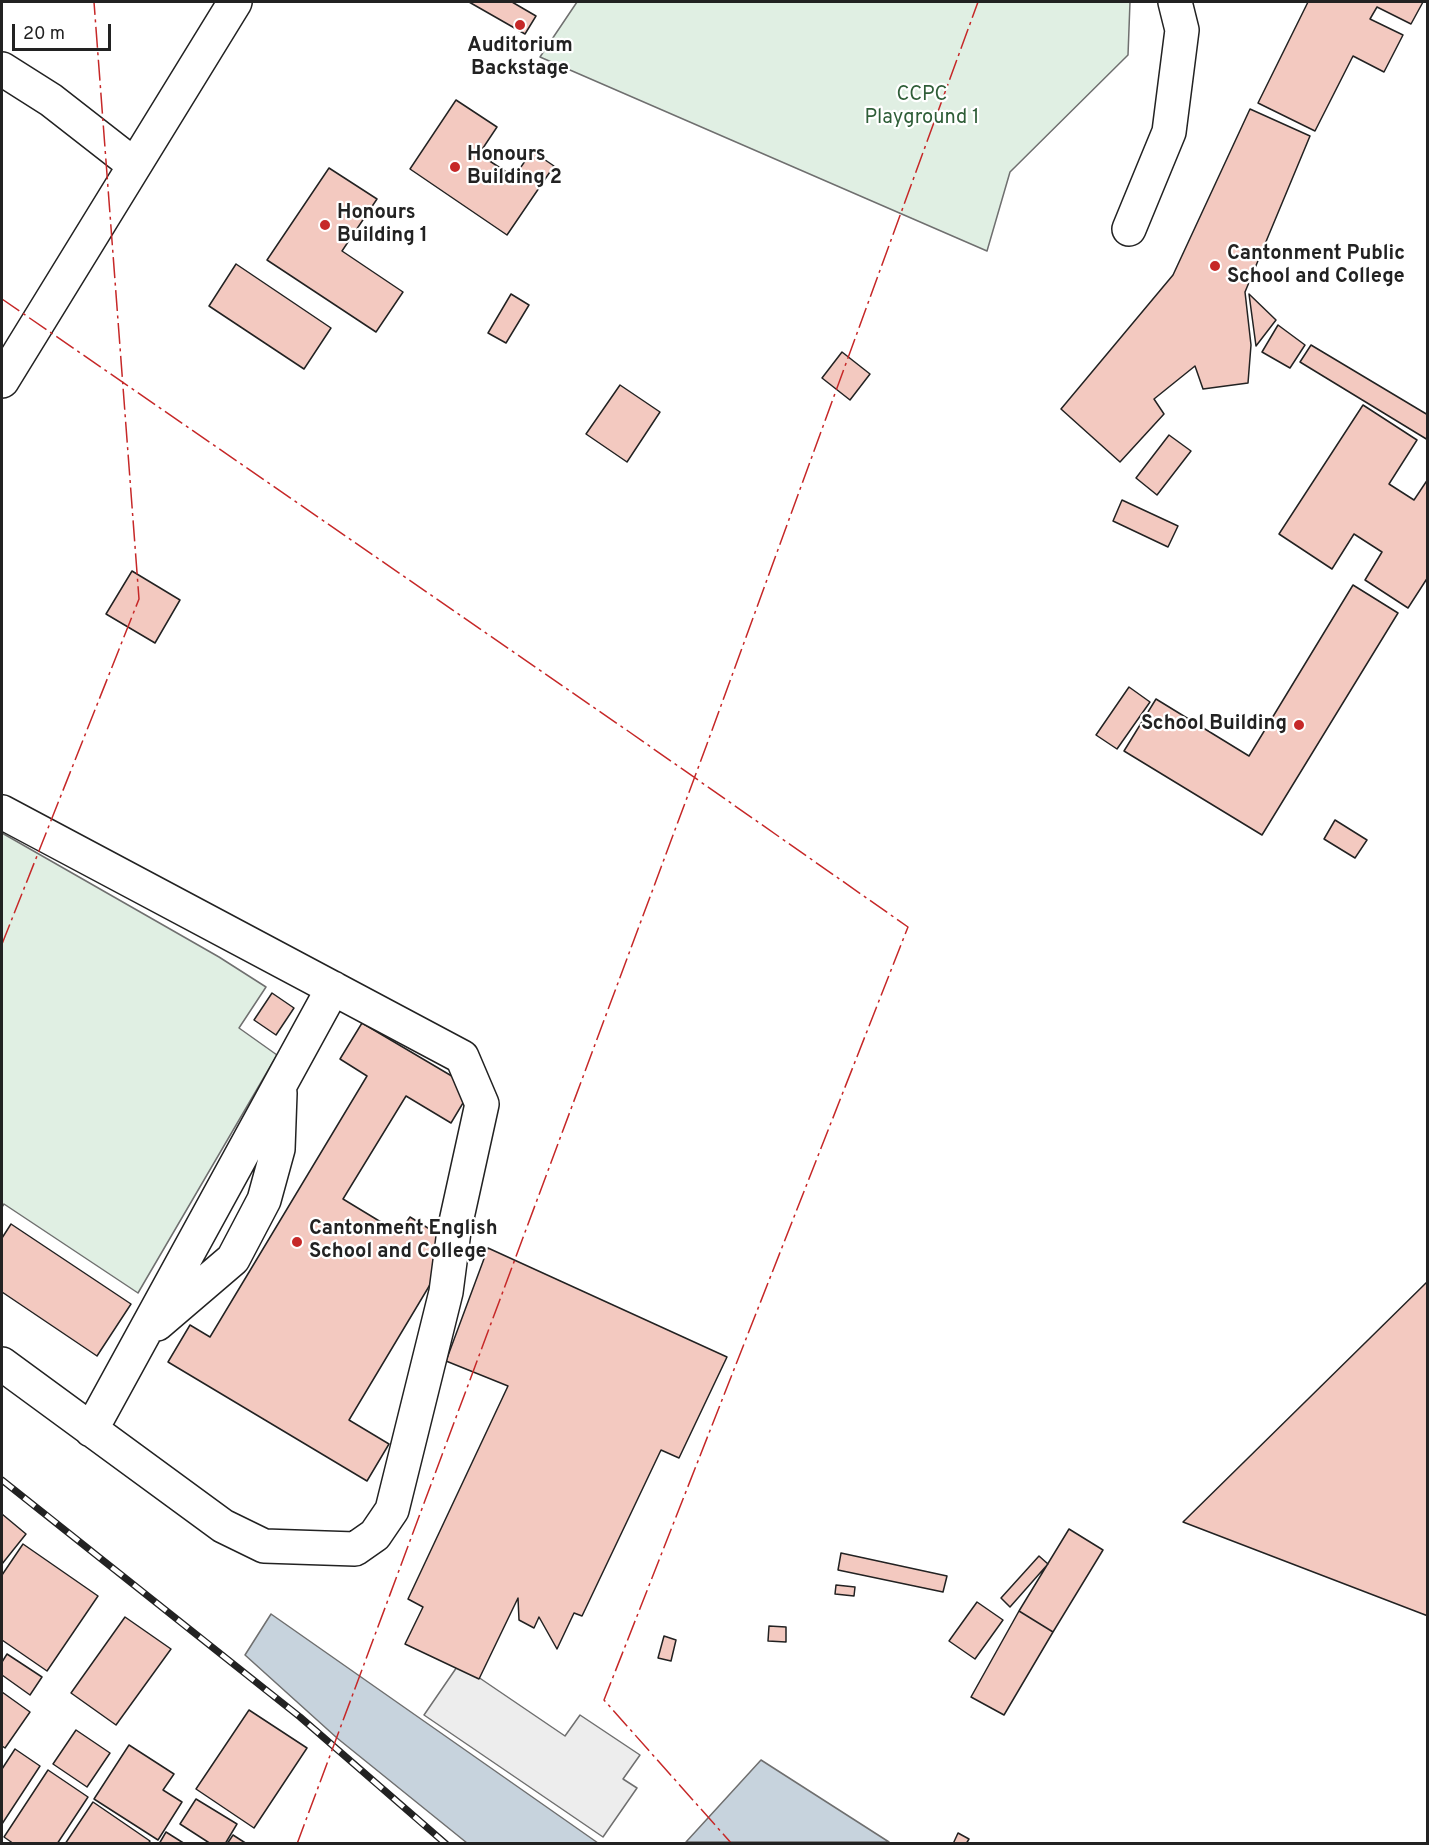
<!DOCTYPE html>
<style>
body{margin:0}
#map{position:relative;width:1429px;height:1845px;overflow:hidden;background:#fff;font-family:Overpass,sans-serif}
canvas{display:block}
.frame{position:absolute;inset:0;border:3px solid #222;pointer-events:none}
.scale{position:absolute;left:12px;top:24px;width:99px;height:27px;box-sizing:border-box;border:3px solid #222;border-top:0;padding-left:8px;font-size:18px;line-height:21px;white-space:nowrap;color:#222;-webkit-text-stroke:4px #fff;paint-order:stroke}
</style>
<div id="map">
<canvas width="1429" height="1845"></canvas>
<div class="frame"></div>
<div class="scale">20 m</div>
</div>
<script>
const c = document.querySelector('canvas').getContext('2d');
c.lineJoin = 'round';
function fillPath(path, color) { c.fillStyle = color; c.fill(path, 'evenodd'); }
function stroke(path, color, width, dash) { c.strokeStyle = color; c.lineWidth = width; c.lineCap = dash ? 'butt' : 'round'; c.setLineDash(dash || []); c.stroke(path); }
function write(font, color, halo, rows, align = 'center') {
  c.font = font + ' Overpass,sans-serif'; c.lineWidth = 4.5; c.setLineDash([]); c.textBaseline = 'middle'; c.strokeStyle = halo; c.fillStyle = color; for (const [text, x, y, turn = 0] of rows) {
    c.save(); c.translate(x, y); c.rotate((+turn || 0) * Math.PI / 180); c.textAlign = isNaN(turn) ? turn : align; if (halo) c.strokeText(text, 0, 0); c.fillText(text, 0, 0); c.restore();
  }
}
const green = new Path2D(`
 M577,2H1130L1128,55L1010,172L987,251L540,57Z
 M2,833L219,957L266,987L239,1028L277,1055L138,1293L4,1204L2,1207Z`);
const parking = new Path2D(`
 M459,1664L565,1736L580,1715L640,1755L623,1779L637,1788L603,1837L424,1715Z`);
const water = new Path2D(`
 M271,1614L598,1843H467L337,1738L245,1655Z
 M761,1760L889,1842H686Z`);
const building = new Path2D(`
 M469,2H512L536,16L525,34Z
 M1308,2H1423L1411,24L1377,7L1370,19L1403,35L1384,72L1353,56L1315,131L1258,103Z
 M456,100L497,127L479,154L514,177L532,151L554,166L507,235L410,169Z
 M1250,109L1310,136L1245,292L1251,345L1248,383L1203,389L1195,366L1154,399L1164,414L1120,462L1061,409L1173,275Z
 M329,168L377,199L342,251L403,292L376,332L267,260Z
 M236,264L331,328L304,369L209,306Z
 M511,294L529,305L506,343L488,333Z
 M1249,294L1276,320L1256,346Z
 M1278,325L1305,345L1290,368L1262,352Z
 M1311,345L1428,415V440L1300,362Z
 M842,352L870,374L850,400L822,378Z
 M620,385L660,412L627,462L586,434Z
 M1363,405L1417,440L1389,484L1414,500L1428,479V577L1408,608L1365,580L1382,552L1354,534L1332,569L1279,534Z
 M1169,435L1191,451L1157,495L1136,478Z
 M1122,500L1178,526L1168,547L1113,521Z
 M132,571L180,600L155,643L106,614Z
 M1353,585L1398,613L1262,835L1124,751L1156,699L1249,756Z
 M1129,687L1150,702L1117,749L1096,735Z
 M1335,820L1367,840L1355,858L1324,839Z
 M272,993L294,1008L276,1035L254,1020Z
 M362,1023L472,1088L451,1123L406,1096L343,1199L399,1233L410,1217L436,1233L440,1268L349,1420L389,1444L367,1481L168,1362L190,1325L210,1337L367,1076L340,1059Z
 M11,1224L131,1304L97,1356L2,1292V1238Z
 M488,1248L727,1357L679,1458L661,1450L582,1616L574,1613L557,1649L539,1617L534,1628L519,1620L518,1598L479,1679L405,1644L423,1607L408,1599L508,1386L446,1361Z
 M1428,1281V1616L1183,1522Z
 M2,1514L26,1534L2,1564Z
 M1069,1529L1103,1550L1053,1632L1019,1611Z
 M23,1544L98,1596L47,1671L2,1640V1575Z
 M841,1553L947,1576L943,1592L838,1570Z
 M1039,1556L1048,1564L1010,1607L1001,1598Z
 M836,1585L855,1587L854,1596L835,1594Z
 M977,1602L1003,1620L975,1659L949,1641Z
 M1019,1611L1053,1632L1004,1715L971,1697Z
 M125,1617L171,1649L116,1725L71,1693Z
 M769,1626L786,1627V1642L768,1641Z
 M664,1636L676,1640L671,1661L658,1658Z
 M7,1654L42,1677L30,1695L2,1675V1662Z
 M2,1692L30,1712L5,1748L2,1746Z
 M249,1710L307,1748L254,1828L196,1789Z
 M76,1730L110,1753L87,1787L53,1764Z
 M129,1745L174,1774L163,1790L182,1802L158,1840L94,1799Z
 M15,1749L40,1766L2,1824V1769Z
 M48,1770L88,1797L57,1844H14L4,1837Z
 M196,1799L237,1824L225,1844H211L180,1824Z
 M93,1802L150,1841L148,1844H65Z
 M166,1832L185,1844H159Z
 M958,1833L969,1839L966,1844H953Z
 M233,1835L247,1844H227Z`);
const minor = new Path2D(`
 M2,69L51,100L133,164
 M1129,229L1169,132L1182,30L1175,2
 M2,381L235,2
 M2,812L462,1057L482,1104L454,1231L446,1292L392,1510L375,1535L355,1549L264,1546L223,1526L2,1364
 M157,1324L233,1259L264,1200L278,1149L280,1093
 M91,1430L333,988`);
const rail = new Path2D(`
 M2,1480L300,1717L446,1844`);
const power = new Path2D(`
 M2,299L628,731L908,927L604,1700L732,1844
 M2,944L139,599L94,2
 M297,1844L707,744L978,2`);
const markers = [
 [520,25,6,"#c62828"],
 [455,167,6,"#c62828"],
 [325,225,6,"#c62828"],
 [1215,266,6,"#c62828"],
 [1299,725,6,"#c62828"],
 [297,1242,6,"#c62828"]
];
const poiNames = [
 ["Auditorium",520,47,"center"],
 ["Backstage",520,70,"center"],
 ["Honours",467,156],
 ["Building 2",467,179],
 ["Honours",337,214],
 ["Building 1",337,237],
 ["Cantonment Public",1227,255],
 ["School and College",1227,278],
 ["School Building",1287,725,"right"],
 ["Cantonment English",309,1230],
 ["School and College",309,1253]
];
const parkNames = [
 ["CCPC",922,96],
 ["Playground 1",922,119]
];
fillPath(green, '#e0efe3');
stroke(green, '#6f6f6f', 1.5);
fillPath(parking, '#ededed');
stroke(parking, '#6f6f6f', 1.5);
fillPath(water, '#c7d3dd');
stroke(water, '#6f6f6f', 1.5);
fillPath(building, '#f3c9c0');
stroke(building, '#222', 1.5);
stroke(minor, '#222', 36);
stroke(minor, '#fff', 33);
stroke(rail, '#222', 7);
stroke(rail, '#fff', 4.5, [14]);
stroke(power, '#c62828', 1.5, [21, 4.5, 3, 4.5]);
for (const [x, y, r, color] of markers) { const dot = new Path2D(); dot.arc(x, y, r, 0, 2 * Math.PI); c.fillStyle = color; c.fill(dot); stroke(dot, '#fff', 2); }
write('bold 20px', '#222', '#fff', poiNames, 'left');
write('20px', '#2f5e38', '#fff', parkNames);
</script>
